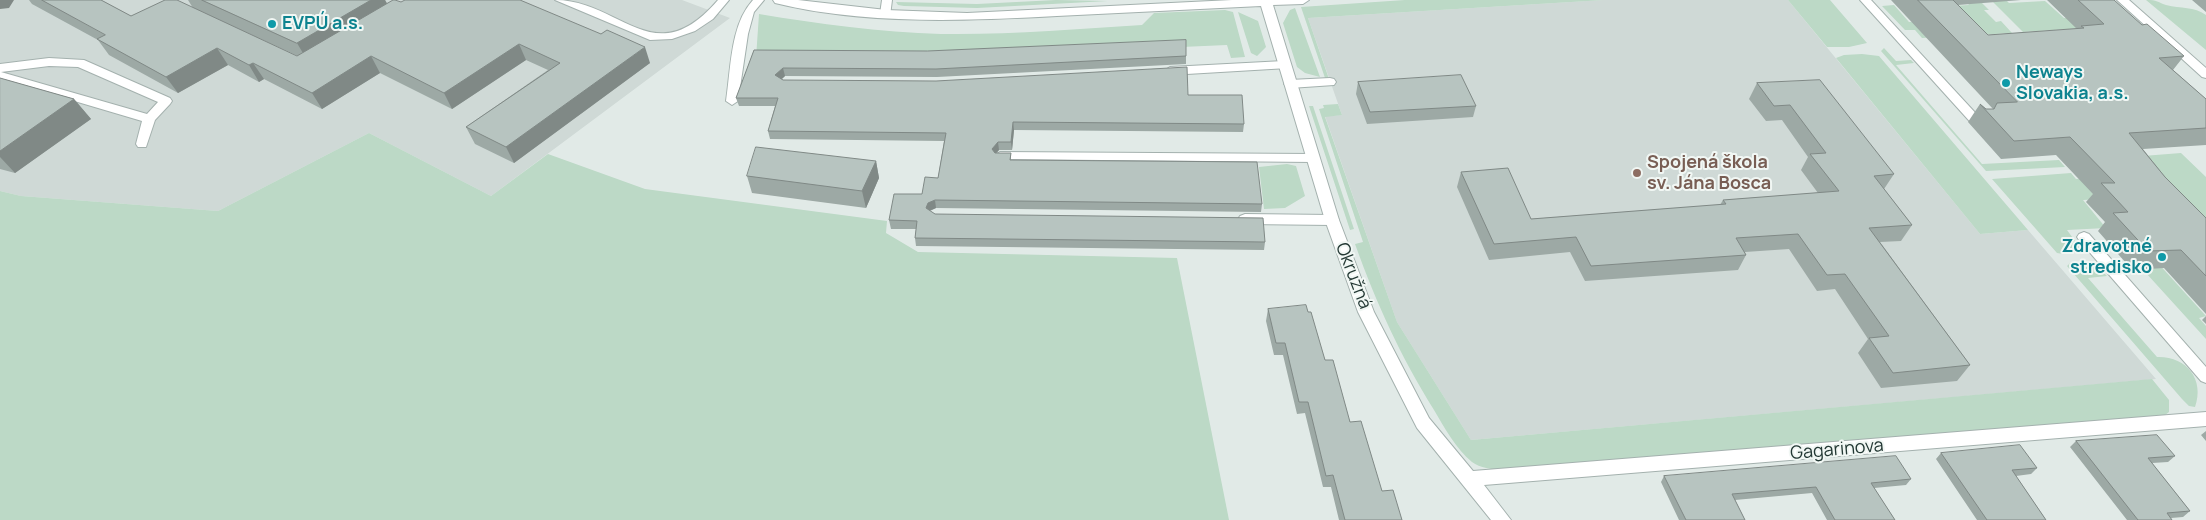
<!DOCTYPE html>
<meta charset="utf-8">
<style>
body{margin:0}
canvas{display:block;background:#e1eae7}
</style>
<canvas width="2206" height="520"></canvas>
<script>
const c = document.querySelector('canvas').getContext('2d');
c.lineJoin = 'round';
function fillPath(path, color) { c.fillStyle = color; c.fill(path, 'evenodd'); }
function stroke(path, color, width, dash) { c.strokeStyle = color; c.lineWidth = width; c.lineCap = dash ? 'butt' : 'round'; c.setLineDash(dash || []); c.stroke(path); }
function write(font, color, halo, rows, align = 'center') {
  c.font = font + ' Manrope,sans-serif'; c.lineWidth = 4; c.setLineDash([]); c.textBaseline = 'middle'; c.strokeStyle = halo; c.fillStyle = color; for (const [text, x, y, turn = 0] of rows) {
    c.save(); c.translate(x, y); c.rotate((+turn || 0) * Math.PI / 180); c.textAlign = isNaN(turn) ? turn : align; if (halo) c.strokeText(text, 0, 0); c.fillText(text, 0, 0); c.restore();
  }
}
const built = new Path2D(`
 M0,0H682L730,18L491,196L369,133L218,211L21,196L0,191Z
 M1604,0H1788L1980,234L2028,230L2156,379L1471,440L1397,322L1325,116L1342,115L1308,18Z`);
const green = new Path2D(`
 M1056,0L1108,1L977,8L904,6L898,5L896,2L977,4Z
 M1405,0H1604L1308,18L1329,79L1325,78L1301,7Z
 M1788,0H1830L1867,43L1849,47H1827Z
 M1965,0H1979L1989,10H1984L1996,22L2001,21L2012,33L1922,38L1915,30H1905L1882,6L1894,5L1909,22L1926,21L1933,7L1969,5Z
 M1991,0H2006L2009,3L2045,1L2064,18L2083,17L2116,26L2023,32Z
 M2146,0C2158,0 2157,2 2166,5C2181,9 2194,6 2206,15V50Z
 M1295,8L1320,77L1305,73L1297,67L1283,23L1290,10Z
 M1225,10L1233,12L1245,57L1231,58L1227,45L932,58H756L759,14C819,24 880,32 941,34C1008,35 1075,29 1142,25L1154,13Z
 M1238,12L1258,21L1266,47L1257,56L1251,53Z
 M1884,48L1896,61L1911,60L1914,63L1896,65L1982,164L2059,160L2065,167L1986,171L1881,51Z
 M1862,54L1879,56L2028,230L1980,234L1836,58L1844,55Z
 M1338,104L1342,115L1325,117L1397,322L1471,440L2152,379L2169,400V412L2165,415L1502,471C1492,469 1480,468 1472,462C1456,449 1444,427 1434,410C1400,355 1377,305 1355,244L1363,242L1319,109L1324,108L1323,105Z
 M1309,106H1313L1354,229L1350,230Z
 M369,133L491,196L548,154L645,189L887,221L886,233L918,252L1177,258L1229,520H0V191L21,196L218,211Z
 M2181,153L2206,177V251L2151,196L2083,200L2106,228L2067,230L2083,252L2063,254L2057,253L1992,179L2071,173L2076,179L2133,175L2117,158Z
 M1287,164L1296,166L1305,196L1285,208L1264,209L1259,167Z
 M2156,261L2206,316L2199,318L2206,326V339L2146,273L2129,274L2127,271L2149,270L2143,262Z
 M2089,262L2096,265L2107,276L2088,278L2157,357C2186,356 2205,379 2195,407L2189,406L2182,399L2067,266L2070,263Z`);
const service = new Path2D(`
 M555,0C621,0 654,75 718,0H729L713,19L695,31L672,39L650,40Z
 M753,0H764L754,12L748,34L738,101L732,105L726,101C731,69 730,25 753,0Z
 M882,0H892L890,16L886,17L880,14Z
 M1860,0H1871L1981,119L1983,122L1981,125H1973Z
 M2117,0H2129L2206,68V78L2202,77Z
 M49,58L84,60L170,98L172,101L170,104L155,120L146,147H138L136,144L142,121L0,79V64ZM49,66L78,67L158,102L147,114L1,72Z
 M1284,61L1288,62L1290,65L1288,68L1170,75L1164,71L1170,67Z
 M1330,78L1334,79L1336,82L1334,85L1290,88L1284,84L1290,80Z
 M1000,152L1313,154L1319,158L1313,162L996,159L994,156Z
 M1245,214L1332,215L1337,217L1339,220L1337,223L1332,225L1245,224L1240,222L1238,219L1240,216Z
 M2084,232L2089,234L2206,367V383L2201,381L2079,240L2077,237L2079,234Z`);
const minor = new Path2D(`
 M773,0H798L886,10L967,13L1232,0H1309L1303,4L1273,5L1339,220L1374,312L1429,418L1473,471L2206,412V426L1484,485L1511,520H1491L1417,428L1358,312L1325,220L1261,6C1193,9 1125,13 1057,16C966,21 864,25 775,3Z`);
const wall = new Path2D(`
 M29,0H101L131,16L193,8L188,0H385L387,3L401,2L650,63L514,163L475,144L466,127L548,70L526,60L452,109L380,73L322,109L264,79L259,82L228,65L178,93L109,55L98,40L32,4ZM208,15L298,56H297Z
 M1891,0H2021L1958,5L1988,35L2077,29L2047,0H2114L2142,25L2184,56L2173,70L2206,99V145L2143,149L2165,177L2206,218V314L2164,268L2132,270L2098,231L2105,222L2086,202L2093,194L2056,155L2001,159L1968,122L1980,104L1986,109H1993Z
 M2192,0H2206V12Z
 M754,50L1186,56V64L937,77L785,76L782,79L783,80L1188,95L1244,124L1243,132L1014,130L1012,150H999L997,153H1011V160L1262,204L1261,212L936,208L930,211L935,214L1265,242L1264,250L916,246L915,238L916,229H891L889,220L922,194L938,178L944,141L770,139L768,131L775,106H739L736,98Z
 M0,78L74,99L91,119L15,173L0,169Z
 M1358,82L1476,106L1473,117L1367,124L1356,94Z
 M1757,83L1894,174L1884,189L1912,225L1901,241L1880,242L1970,365L1957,381L1881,388L1858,353L1868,339L1835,289L1817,291L1789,249L1745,252L1746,255L1738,270L1585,281L1570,252L1489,260L1457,187L1461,172L1531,219L1720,205L1723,200L1818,193L1801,170L1808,157L1782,120L1766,121L1749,99Z
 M876,161L879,178L866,208L752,193L747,176Z
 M1268,309L1308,312L1325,360L1350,422L1382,491L1402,520H1339L1331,487H1323L1305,413L1297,414L1283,355H1274L1266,321Z
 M2206,316V324L2202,320Z
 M2206,431V441L2201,435Z
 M2076,441L2175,456L2168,462L2152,463L2190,511L2183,517L2171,518L2172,520H2127L2070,447Z
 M1941,453L2037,468L2031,474L2016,476L2046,520H1977L1936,459Z
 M1664,476L1911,479L1906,485L1874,488L1895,520H1827L1812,493L1735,500L1745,520H1679L1661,482Z`);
const shadedWall = new Path2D(`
 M0,0H14L9,8L0,9Z
 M371,0H385L390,10L307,60L297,43Z
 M519,44L526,60L452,109L444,93Z
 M645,47L650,63L514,163L506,147Z
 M217,48L228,65L178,93L166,77Z
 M371,56L380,73L322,109L312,93Z
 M253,63L264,79L259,82L249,65Z
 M783,68L785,76L777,83L775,75Z
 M74,99L91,119L15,173L0,157V151Z
 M1013,122L1014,130L1012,150L1011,142Z
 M998,142L999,150L992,157V149Z
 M876,161L879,178L866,208L862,191Z
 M935,200L936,208L929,211L926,208L928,203Z`);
const building = new Path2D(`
 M42,0H101L131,16L165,0H177L297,56L393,0H395L401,2L405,0H520L601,34L607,30L645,47L506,147L466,127L560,63L519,44L444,93L371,56L312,93L253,63L249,65L217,48L166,77L97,39L105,35Z
 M202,0H371L297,43Z
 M1918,0H1953L1988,35L2084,28L2081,26L2104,24L2078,0H2114L2142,25L2147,24L2184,56L2159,58L2206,99V128L2129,133L2165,177L2206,218V276L2181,250L2148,251L2113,213L2128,212L2101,183H2115L2070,137L2014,141L1980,104L1986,109H1994L1997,103L2017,102Z
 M1186,40V56L936,69L783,68L775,75L783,80L936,81L1187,67L1188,95H1242L1244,124L1013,122L1011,142H998L992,149L995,153H1011L1010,160H1013L1257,162L1262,204L935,200L928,203L926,208L935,214L1263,218L1265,242L915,238L917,221L889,220L894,194H922L925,177L938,178L946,133L768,131L778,98H736L754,50L927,51Z
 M1461,75L1476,106L1370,112L1358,82Z
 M0,78L74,99L0,151Z
 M1820,80L1894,174L1874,176L1912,225L1869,228L1970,365L1893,373L1869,338L1889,336L1845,274L1827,275L1798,234L1736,238L1746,255L1591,266L1576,237L1494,244L1461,172L1508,168L1531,219L1726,204L1723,200L1839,191L1810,154L1826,153L1790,105L1774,106L1757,83Z
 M756,147L876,161L862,191L747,176Z
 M1306,305L1308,312H1311L1325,360H1333L1350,422L1361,421L1382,491L1393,490L1402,520H1345L1333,475L1326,476L1308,402H1299L1285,343H1276L1268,309Z
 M2157,435L2175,456L2148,458L2190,511L2167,513L2172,520H2138L2076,441Z
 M2020,445L2037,468L2012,470L2046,520H1987L1941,453Z
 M1896,456L1911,479L1871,483L1895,520H1835L1816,487L1732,494L1745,520H1686L1664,476Z`);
const markers = [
 [272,24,5,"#0f9aa8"],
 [2006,83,5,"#0f9aa8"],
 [1637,173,5,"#8d6e63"],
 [2162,257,5,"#0f9aa8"]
];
const cultureNames = [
 ["EVPÚ a.s.",282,24],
 ["Neways",2016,73],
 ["Slovakia, a.s.",2016,94],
 ["Zdravotné",2152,247,"right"],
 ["stredisko",2152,268,"right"]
];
const educationNames = [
 ["Spojená škola",1647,163],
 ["sv. Jána Bosca",1647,184]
];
const streetNames = [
 ["Okružná",1353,276,69],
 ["Gagarinova",1837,450,-5]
];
fillPath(built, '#cfd9d6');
fillPath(green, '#bcd9c6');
stroke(service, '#a4b1ae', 2);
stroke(minor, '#a4b1ae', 2);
fillPath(service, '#fff');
fillPath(minor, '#fff');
fillPath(wall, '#9da9a5');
fillPath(shadedWall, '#808986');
fillPath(building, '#b7c4c0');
stroke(building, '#808986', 1);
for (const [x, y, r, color] of markers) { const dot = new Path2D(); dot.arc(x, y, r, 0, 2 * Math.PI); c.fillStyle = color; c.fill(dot); stroke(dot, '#f1f7f4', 2); }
write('bold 18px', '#0d838f', '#f1f7f4', cultureNames, 'left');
write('bold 18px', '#785e54', '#f1f7f4', educationNames, 'left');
write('18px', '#233834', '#f1f7f4', streetNames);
</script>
